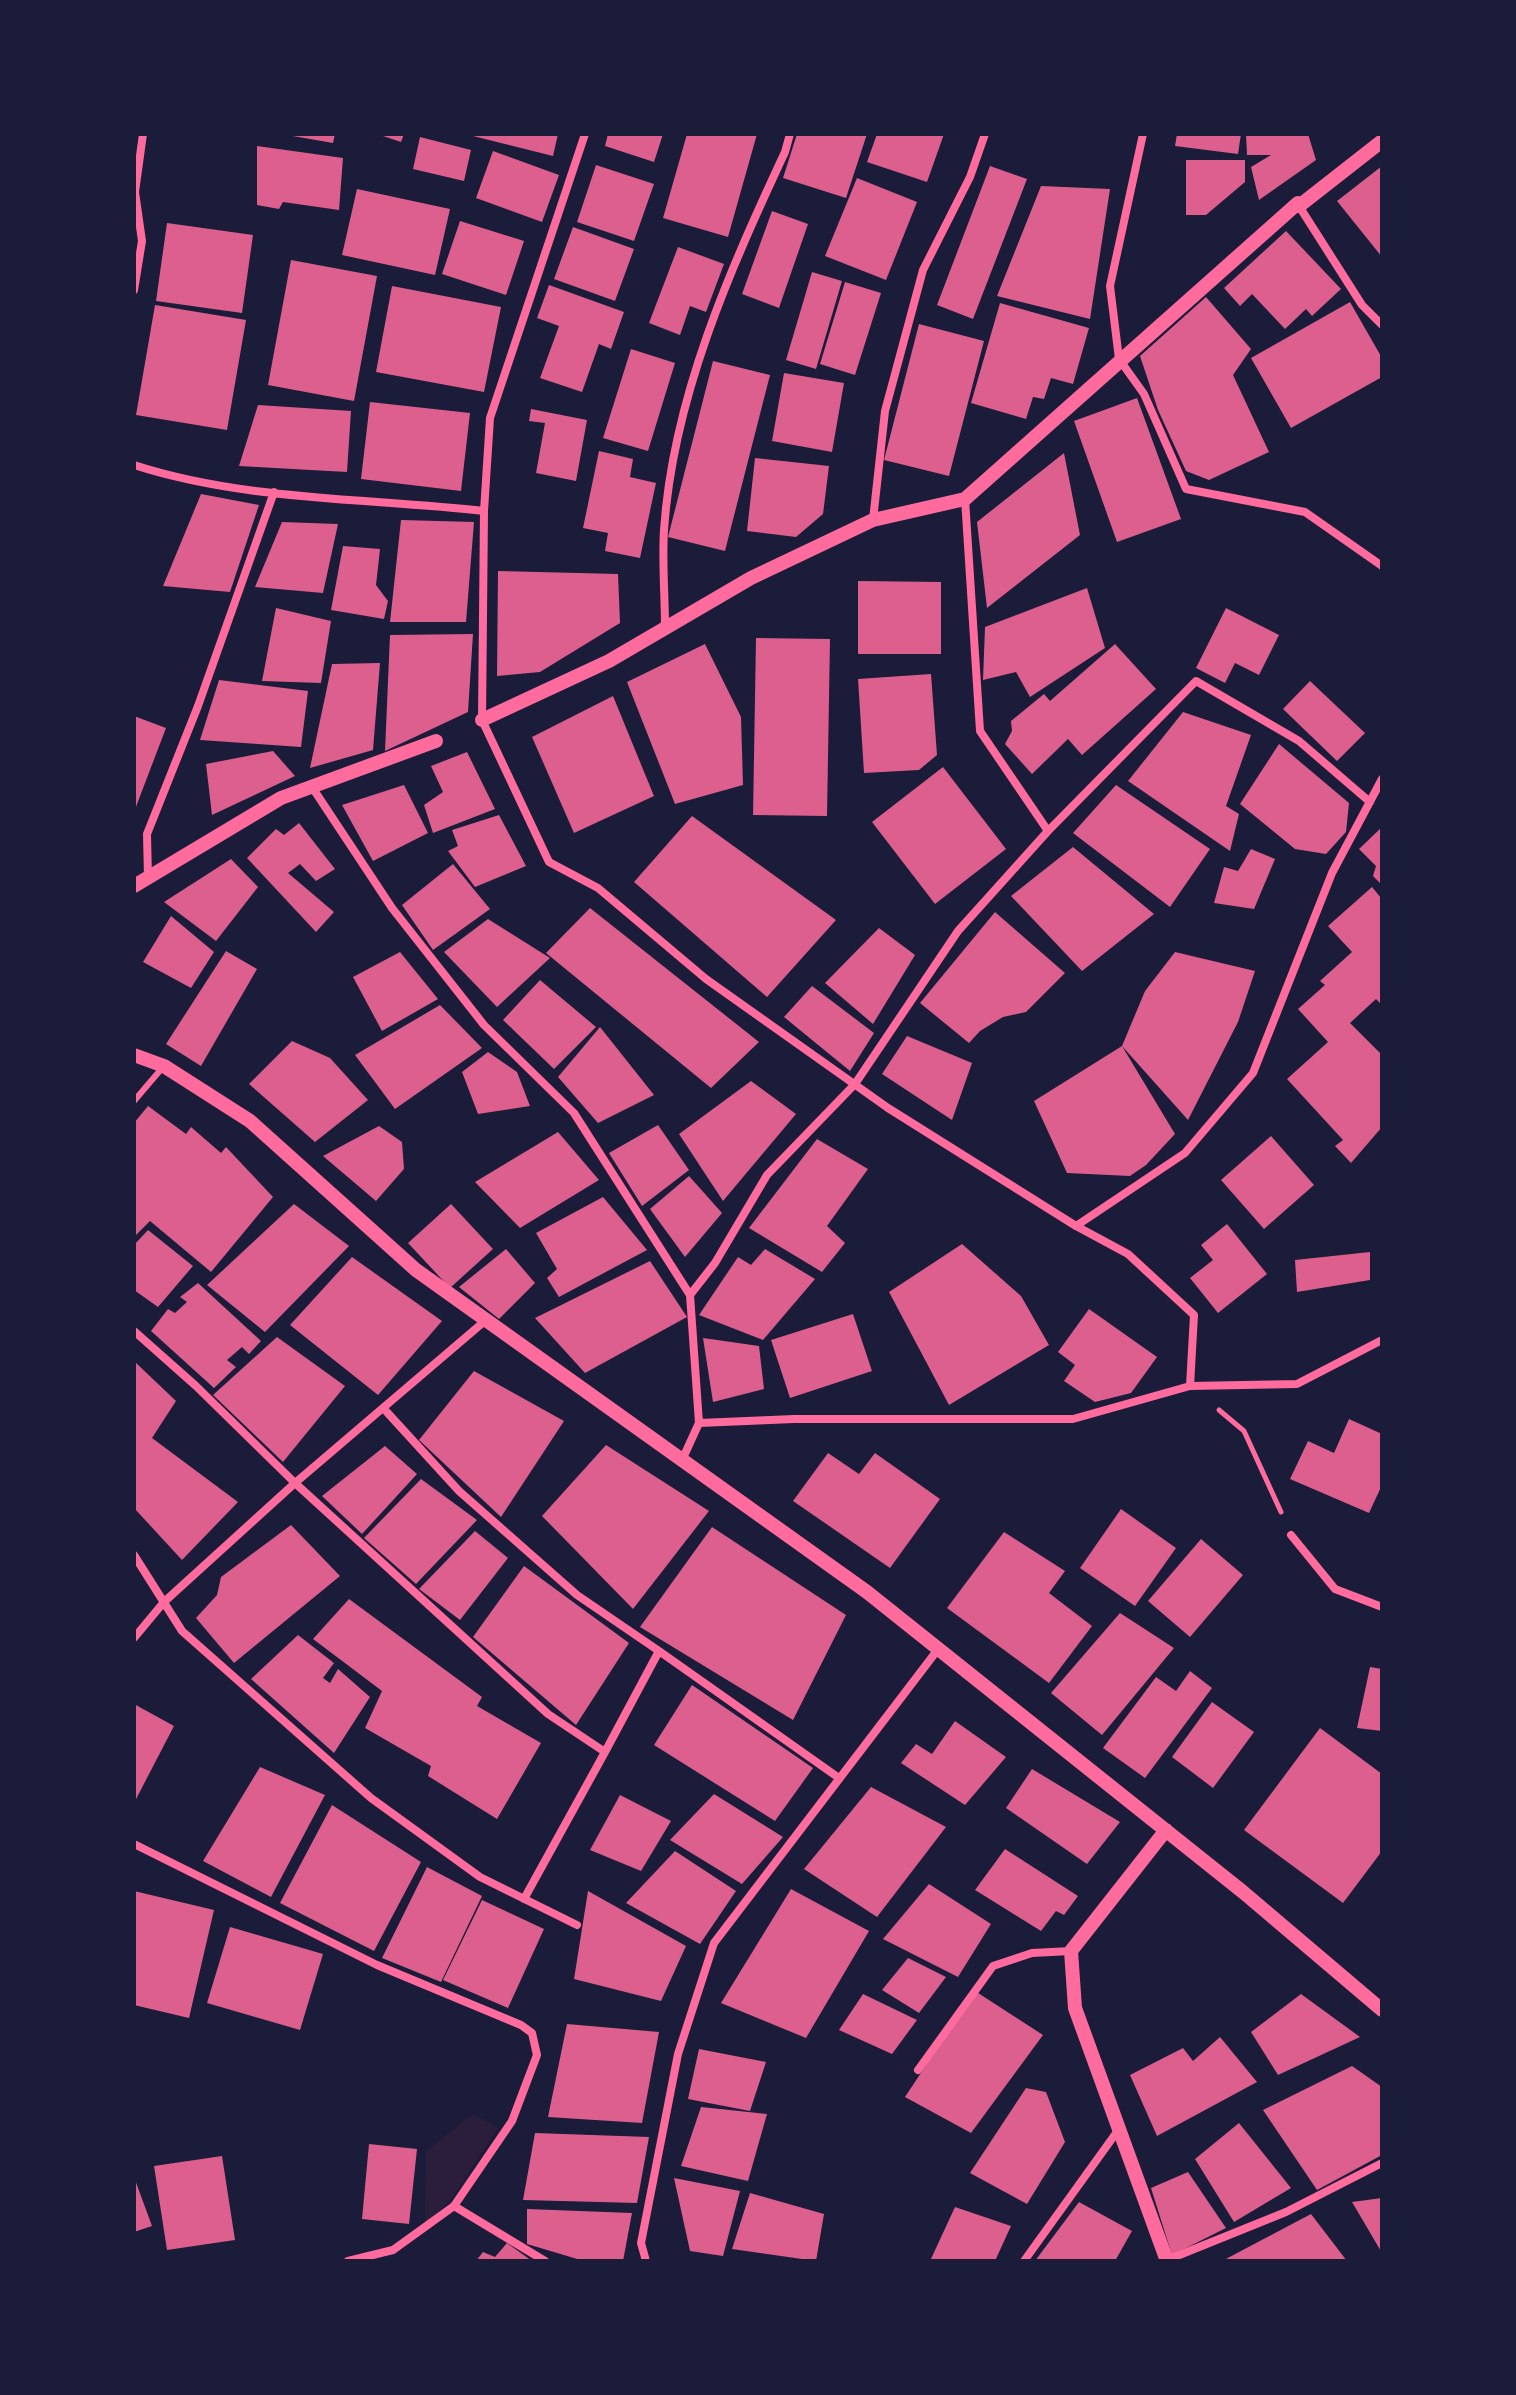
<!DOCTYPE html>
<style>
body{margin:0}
#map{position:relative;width:1516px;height:2395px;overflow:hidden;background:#1b1b3a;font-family:"Source Serif 4",serif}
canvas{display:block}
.frame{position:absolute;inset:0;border:136px solid #1b1b3a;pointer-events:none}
</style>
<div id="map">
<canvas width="1516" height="2395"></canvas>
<div class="frame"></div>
</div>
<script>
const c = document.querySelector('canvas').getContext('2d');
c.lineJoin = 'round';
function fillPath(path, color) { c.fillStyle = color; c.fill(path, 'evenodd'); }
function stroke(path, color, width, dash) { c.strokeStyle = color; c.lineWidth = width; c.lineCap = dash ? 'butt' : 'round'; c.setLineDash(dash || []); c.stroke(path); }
const green = new Path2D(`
 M473,2114L498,2128L450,2201L425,2223L426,2151Z`);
const building = new Path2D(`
 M281,134H335L333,143Z
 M377,134H404L401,142Z
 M465,134H558L553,156Z
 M608,134H663L654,162L605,146Z
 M687,134H757L728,237L663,218Z
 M797,134H867L846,198L783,178Z
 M877,134H944L927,182L867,162Z
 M1177,134H1241L1238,154L1175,146Z
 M1246,134H1308L1316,160L1259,200L1251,167L1271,155H1247Z
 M420,137L471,150L464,181L413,169Z
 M257,146L343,158L339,210L283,202L279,209L257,205Z
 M493,151L559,175L542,222L476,198Z
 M1186,160H1245V182L1206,215H1186Z
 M596,165L654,184L634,241L577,222Z
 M990,166L1027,179L973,319L937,305Z
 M1382,166V257L1337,201Z
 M857,178L917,202L886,280L825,256Z
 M1041,186L1110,189L1090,319L997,296Z
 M357,189L450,209L435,275L342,255Z
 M772,211L808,224L779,308L742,294Z
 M460,221L524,241L506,295L442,274Z
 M167,223L253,235L242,313L156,301Z
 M573,227L634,249L615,301L554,279Z
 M1286,231L1341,289L1312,316L1306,309L1285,329L1252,294L1240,306L1224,288Z
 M678,247L724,264L706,312L690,306L680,335L649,323Z
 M291,260L377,276L354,401L268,385Z
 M812,272L842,281L816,369L786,360Z
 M845,282L881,293L855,375L820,364Z
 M549,285L624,312L611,349L599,344L582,392L540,378L559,326L537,318Z
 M392,286L501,307L484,392L376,372Z
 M1206,297L1251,349L1233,375L1269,452L1209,480L1186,471L1158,410L1140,356Z
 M1350,302L1382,358V377L1291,428L1251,358Z
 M1000,303L1089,328L1073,384L1051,378L1044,399L1033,397L1026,419L971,403Z
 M155,305L246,320L227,430L136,415Z
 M919,324L984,341L949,476L884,460Z
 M631,349L675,363L648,451L603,438Z
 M713,361L770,375L725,551L668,537Z
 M784,373L844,383L832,452L772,441Z
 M1137,398L1181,519L1117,542L1074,421Z
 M370,402L470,413L461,491L361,479Z
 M258,405L351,411L347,472L239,466Z
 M531,409L587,420L576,481L536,473L545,423L529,421Z
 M599,451L633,459L630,477L656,483L640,558L605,551L608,533L583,528Z
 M1064,453L1080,535L987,608L977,522Z
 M755,458L829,466L823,514L796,537L747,531Z
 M201,494L259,505L230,592L163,586Z
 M401,520L474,522L466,622H390Z
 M282,522L338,524L323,593L255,587Z
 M343,546L380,549L376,585L388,601L384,619L331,610Z
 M498,571L618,574L620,623L540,672L497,676Z
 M858,581L941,582V654H858Z
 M1087,588L1105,648L1030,697L1016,672L983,680L985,627Z
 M276,608L331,621L321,683L262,681Z
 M1226,608L1279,635L1259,675L1235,663L1225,683L1196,668Z
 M473,634L468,712L385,751L390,635Z
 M756,638L830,639L827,816L753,815Z
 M705,644L741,717L743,785L675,804L627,682Z
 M1115,644L1156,689L1082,755L1068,739L1032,774L1005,744L1012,731L1011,721L1044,694L1050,701Z
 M380,663L373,750L310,768L332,664Z
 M931,674L937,755L919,770L864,773L858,679Z
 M219,680L308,691L301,747L200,740Z
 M1310,681L1365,733L1337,761L1283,709Z
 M613,696L654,796L574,833L532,737Z
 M1183,712L1251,735L1226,806L1239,814L1230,851L1128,781Z
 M134,716L166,728L134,812Z
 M1279,744L1349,803L1346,832L1326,854L1295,849L1240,804Z
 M273,751L295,776L212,815L206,764Z
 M467,752L495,809L433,833L424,805L443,792L431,766Z
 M943,767L1006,849L935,904L872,822Z
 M404,785L428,833L373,861L342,805Z
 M1116,785L1210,849L1170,907L1073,833Z
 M499,815L526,866L475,887L448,851L458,846L452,830Z
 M692,816L836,920L767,997L634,882Z
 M299,823L335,869L316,881L300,864L288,873L334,912L316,932L247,858L276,829L284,835Z
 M1382,827V885L1373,876L1376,866L1359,849Z
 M1073,847L1154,914L1082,971L1011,896Z
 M1251,849L1275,859L1254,909L1214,903L1224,867L1238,871Z
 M231,859L258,887L216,941L164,902Z
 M453,864L490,909L433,950L402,905Z
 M1372,887L1382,899V1005L1376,999L1350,1023L1382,1055V1127L1351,1163L1335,1146L1343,1140L1287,1079L1328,1042L1298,1009L1325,985L1320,981L1352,952L1328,926Z
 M590,908L759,1042L711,1088L546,953Z
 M995,912L1065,973L1026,1012L1003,1017L980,1031L969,1043L920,1003Z
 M171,916L214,952L191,988L143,962Z
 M488,919L550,958L497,1007L444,952Z
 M879,928L915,955L873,1024L825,983Z
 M226,951L257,969L201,1066L166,1044Z
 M400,952L438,999L382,1031L353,977Z
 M1175,952L1255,971L1238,1022L1188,1120L1122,1046L1145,991Z
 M540,980L596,1027L554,1069L503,1020Z
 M812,986L874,1033L850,1071L784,1017Z
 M440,1005L482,1048L395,1109L355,1055Z
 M600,1027L654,1095L598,1123L558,1077Z
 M907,1036L972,1063L952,1120L882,1074Z
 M292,1041L330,1058L368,1100L315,1142L249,1084Z
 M1122,1046L1175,1134L1146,1165L1130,1176L1067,1173L1034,1101Z
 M488,1052L517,1072L530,1106L478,1114L462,1072Z
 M751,1081L796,1114L723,1201L679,1134Z
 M148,1106L186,1134L191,1127L221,1153L226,1147L273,1197L211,1272L150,1221L134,1237V1123Z
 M658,1125L689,1170L642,1206L609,1153Z
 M379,1126L402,1142L404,1169L376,1201L323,1156Z
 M558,1132L599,1180L520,1228L475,1182Z
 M1271,1136L1314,1185L1264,1229L1221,1180Z
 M817,1139L868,1169L827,1226L845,1243L822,1272L749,1228Z
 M689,1176L722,1213L685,1257L650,1209Z
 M603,1197L647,1250L559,1297L547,1278L557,1269L536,1233Z
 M294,1204L349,1246L265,1332L207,1285Z
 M451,1204L493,1249L450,1288L408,1243Z
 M1227,1224L1267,1274L1218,1313L1190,1278L1213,1260L1201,1245Z
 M148,1230L193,1266L158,1307L134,1290V1245Z
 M962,1244L1021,1296L1049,1345L949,1405L889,1292Z
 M506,1249L535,1283L499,1319L459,1287Z
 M765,1249L815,1279L763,1340L699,1315L738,1257L751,1265Z
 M1370,1252V1280L1297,1292L1295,1260Z
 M352,1257L442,1321L378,1395L290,1325Z
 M650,1261L687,1317L585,1373L535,1318Z
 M198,1283L261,1341L249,1354L242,1347L227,1360L236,1367L214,1388L151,1331L168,1309L175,1313L187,1302L180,1297Z
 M1089,1309L1157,1357L1131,1393L1095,1402L1064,1381L1075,1365L1058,1352Z
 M853,1314L872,1371L790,1398L771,1340Z
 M277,1337L345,1386L283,1462L213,1395Z
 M703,1338L759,1346L764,1389L713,1402Z
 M134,1361L176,1401L152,1438L238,1502L182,1560L134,1508Z
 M474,1371L564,1421L501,1517L419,1440Z
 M1349,1419L1382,1434V1485L1369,1513L1290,1479L1308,1441L1334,1453Z
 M606,1445L709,1511L633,1609L542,1516Z
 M385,1446L417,1474L362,1534L322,1496Z
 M828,1453L859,1474L875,1453L940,1499L890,1568L793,1501Z
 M421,1479L477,1520L416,1584L364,1538Z
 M1121,1509L1176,1548L1135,1606L1080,1568Z
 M291,1525L340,1576L234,1663L196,1618L217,1595L221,1577Z
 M712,1527L846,1615L793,1720L640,1627Z
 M475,1531L508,1558L460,1620L419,1589Z
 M1004,1532L1065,1571L1049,1593L1092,1626L1049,1683L947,1608Z
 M1201,1539L1243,1575L1190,1637L1148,1601Z
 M524,1566L629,1643L576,1725L473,1637Z
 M349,1599L482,1697L477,1706L541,1743L497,1819L428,1776L431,1766L365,1728L382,1691L313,1639Z
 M1120,1613L1174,1648L1102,1735L1051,1693Z
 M298,1635L334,1663L323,1678L330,1683L338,1669L370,1697L334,1753L251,1679Z
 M1370,1667L1382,1669V1731L1357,1728Z
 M1190,1671L1212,1688L1145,1778L1103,1748L1156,1677L1176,1691Z
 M692,1685L813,1768L775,1821L654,1745Z
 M1212,1702L1254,1732L1213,1788L1172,1757Z
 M134,1704L174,1726L134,1803Z
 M955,1721L1006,1757L965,1805L901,1763L916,1744L932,1754Z
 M1320,1728L1382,1774V1851L1343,1903L1244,1830Z
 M260,1767L325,1795L271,1897L203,1861Z
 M1032,1769L1120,1822L1087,1864L1006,1808Z
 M871,1787L946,1827L877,1917L804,1869Z
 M714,1794L783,1837L742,1884L670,1840Z
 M620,1795L671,1821L641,1871L590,1850Z
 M332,1805L421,1862L374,1951L280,1903Z
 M1005,1849L1078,1896L1064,1915L1056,1911L1041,1931L975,1890Z
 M675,1851L736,1891L700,1944L626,1903Z
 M427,1867L482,1896L441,1982L382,1958Z
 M929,1884L991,1924L958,1977L883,1939Z
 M791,1889L869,1931L806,2038L721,2003Z
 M134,1891L214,1910L189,2018L134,2005Z
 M588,1891L686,1946L661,2001L574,1979Z
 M482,1900L544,1929L508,2008L443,1980Z
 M230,1927L323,1954L300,2030L207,2003Z
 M908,1958L946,1977L919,2013L882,1990Z
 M975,1991L1043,2035L971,2133L905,2097Z
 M863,1994L917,2020L892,2054L839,2030Z
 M1301,1994L1360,2037L1278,2075L1251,2032Z
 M567,2024L659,2032L642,2123L548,2117Z
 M1220,2037L1257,2082L1157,2136L1130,2075L1183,2048L1193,2061Z
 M699,2049L766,2062L750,2111L688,2099Z
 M1352,2066L1382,2087V2155L1317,2190L1263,2110Z
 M1026,2088L1046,2092L1065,2142L1027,2204L970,2173Z
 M701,2107L767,2114L748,2181L681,2166Z
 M1239,2123L1291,2188L1234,2222L1195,2159Z
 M535,2133L649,2137L637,2203L523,2200Z
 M369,2144L417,2149L409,2224L362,2219Z
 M222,2156L235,2240L167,2250L154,2166Z
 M1188,2172L1226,2228L1172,2255L1151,2188Z
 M134,2177L152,2226L134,2232Z
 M674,2178L740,2191L723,2256L690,2251Z
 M750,2193L824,2214L816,2261L732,2249Z
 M1382,2198V2253L1352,2202Z
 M1079,2202L1132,2231L1115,2261H1035Z
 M955,2207L1011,2226L995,2261H930Z
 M527,2209L632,2213L623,2261H584L527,2244Z
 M1311,2214L1347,2261H1222Z
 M507,2243L532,2261H476L483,2252L495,2257Z`);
const path = new Path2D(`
 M1219,1410L1244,1431L1281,1512`);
const service = new Path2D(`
 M134,1101L163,1067`);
const minor = new Path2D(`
 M585,134L490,418L484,511L482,720L549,862L598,888L706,979L888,1108L1076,1226L1128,1254L1194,1315L1190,1386L1073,1419H794L699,1423L683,1458
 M1143,134L1110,286L1119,359L1144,394L1186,489L1305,512L1382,566
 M1299,206L1362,305L1382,325
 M134,290L142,241L135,192L143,134
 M134,465C245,501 369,498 484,511
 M965,499L980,731L1048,831
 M873,520L885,411L923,270L970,177L985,134
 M665,628C665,595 662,562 664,530C673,397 730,270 785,152L790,134
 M312,787L392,908L484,1025L574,1113L690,1295
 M148,878L147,834L198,706L274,492
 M1076,1226L1185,1153L1253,1073L1332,873L1382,779
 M486,1320L295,1483L548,1714L605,1752L524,1899
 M134,1331L196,1386L295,1483L164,1602L134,1638
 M1190,1386L1297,1384L1382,1340
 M385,1410L459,1491L577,1595L659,1651L605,1752
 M699,1423L690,1295L715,1263L767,1175L855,1084L958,931L1048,831L1196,681L1299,741L1370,802
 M1291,1535L1335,1589L1382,1607
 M134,1555L182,1631L371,1798L480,1877L577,1925
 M659,1651L839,1778
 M134,1844L377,1965L521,2025L532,2033L537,2055L512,2121L454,2206L393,2250L348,2261
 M918,2070L993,1966L1032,1953L1071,1951
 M454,2206L545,2261
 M1167,2260L1286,2212L1382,2163
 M646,2261L641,2243L678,2054L714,1943L939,1648
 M1024,2261L1119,2129`);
const tertiary = new Path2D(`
 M482,720L609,661L751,578L873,520L965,499L1298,203L1299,206L1382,141
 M134,886L281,798L436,741
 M134,1055L164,1066L250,1121L416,1270L867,1592L1243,1892L1382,2010
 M1166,1830L1071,1951L1075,2008L1167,2261`);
fillPath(green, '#2a1e3b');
fillPath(building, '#dd5f8e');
stroke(path, '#ff6b9d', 5);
stroke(service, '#ff6b9d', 6);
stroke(minor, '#ff6b9d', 8);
stroke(tertiary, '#ff6b9d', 14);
</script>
